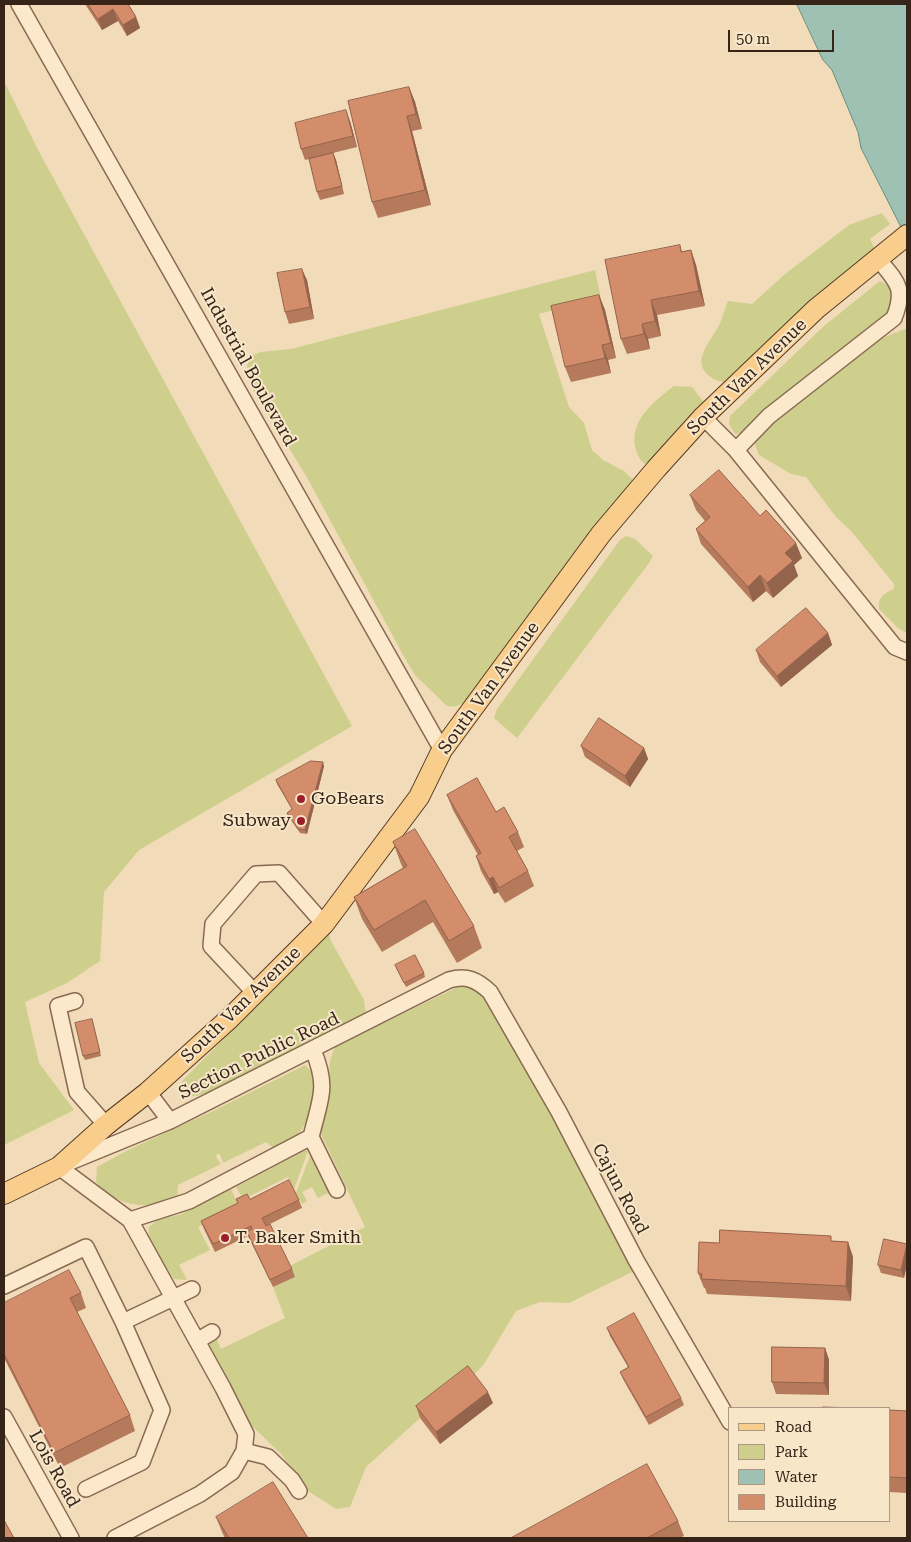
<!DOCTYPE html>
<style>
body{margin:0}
#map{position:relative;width:911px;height:1542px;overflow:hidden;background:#f1dbb9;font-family:"Roboto Serif",serif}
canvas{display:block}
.frame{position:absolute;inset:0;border:5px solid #362419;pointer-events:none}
.legend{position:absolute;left:728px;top:1407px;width:162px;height:115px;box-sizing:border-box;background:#f8e6c9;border:1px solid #aa9883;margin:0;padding:6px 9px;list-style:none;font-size:15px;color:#362419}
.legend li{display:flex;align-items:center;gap:10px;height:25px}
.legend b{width:25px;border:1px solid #aa9883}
.scale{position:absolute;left:728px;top:30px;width:106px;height:22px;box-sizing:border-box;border:2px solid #362419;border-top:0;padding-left:6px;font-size:15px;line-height:18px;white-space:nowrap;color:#362419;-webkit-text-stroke:4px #f8e6c9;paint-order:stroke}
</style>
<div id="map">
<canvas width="911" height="1542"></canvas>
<div class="frame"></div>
<ul class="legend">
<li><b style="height:6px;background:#f9cd8b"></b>Road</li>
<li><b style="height:14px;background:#cecf8d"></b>Park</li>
<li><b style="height:14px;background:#9ec1b3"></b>Water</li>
<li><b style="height:14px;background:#d38d6b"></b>Building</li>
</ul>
<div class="scale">50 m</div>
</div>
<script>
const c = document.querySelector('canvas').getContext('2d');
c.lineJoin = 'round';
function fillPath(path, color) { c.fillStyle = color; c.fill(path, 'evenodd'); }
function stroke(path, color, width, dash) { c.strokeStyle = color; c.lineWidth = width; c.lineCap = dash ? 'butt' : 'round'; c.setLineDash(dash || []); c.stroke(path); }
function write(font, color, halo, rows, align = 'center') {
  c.font = font + ' "Roboto Serif",serif'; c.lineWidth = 4; c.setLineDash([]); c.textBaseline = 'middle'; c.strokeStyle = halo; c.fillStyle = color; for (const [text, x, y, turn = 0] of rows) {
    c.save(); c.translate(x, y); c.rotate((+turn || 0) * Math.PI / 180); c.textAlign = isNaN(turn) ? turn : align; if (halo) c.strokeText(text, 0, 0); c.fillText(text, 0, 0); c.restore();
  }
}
const green = new Path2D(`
 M4,81L37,148L352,726L139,850L104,892L100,961L67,983L25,1002L39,1063L74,1110L4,1145Z
 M882,213L890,224L870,239L876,251L728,382C720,382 713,380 707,374C691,359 714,338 720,323C723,316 725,308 728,301L752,304L784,275L849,225Z
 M595,270L601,298L539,314L569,407L584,423L592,450L603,460L624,471L632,479L634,485L470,697C463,704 457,708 447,706L415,675L407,662L305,474L250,385L247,366L250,356L261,352L291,349Z
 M880,281L894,288L891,313L746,432L735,434L729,424L730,416L824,326Z
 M907,328V633L898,628L879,609C878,597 883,594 894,589V584L852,532L836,517L806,477L791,474L759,455L754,442L764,427L875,341Z
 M674,386L692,387L706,405L651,465C643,465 640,460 637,453C626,423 653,402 674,386Z
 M626,536L635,539L653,556L649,563L517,738L494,718L497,709L620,540Z
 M329,932L331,941L364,1000L366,1014L212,1091C200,1095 189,1101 179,1090L183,1080Z
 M462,985L469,986L489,998L638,1269L569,1303L540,1302L516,1311L484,1364L472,1377L420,1418L366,1467L350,1507L336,1509L305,1489L282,1455L249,1423L209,1348L210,1342L217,1340L221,1349L285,1318L273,1287L295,1277L290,1266L365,1227L320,1132L329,1093L330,1061L335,1046Z
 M305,1065C325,1081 313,1116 299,1133C294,1141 286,1146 278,1151L266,1142L223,1163L220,1154H217L216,1157L221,1164L178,1185L177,1200C148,1209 117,1208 96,1182L97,1167L128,1150L211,1112Z
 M306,1150L308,1151L294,1189L288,1177L248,1197H242L236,1187Z
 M311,1153L332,1191L318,1198L312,1187L302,1192L307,1201L302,1204L296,1193Z
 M231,1189L239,1207L198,1227L210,1250L179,1265L187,1280L174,1279L148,1240L149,1227L159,1219L179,1215Z`);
const water = new Path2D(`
 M797,4H907V239L861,148L858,132L832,70L823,60Z`);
const minor = new Path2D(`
 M19,4L442,750
 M703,417L736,450L769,416L894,318C906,288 897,282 878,259
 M736,450L895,647L907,652
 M255,993L211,946L213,924L256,874L279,873L324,924
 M75,1001L58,1006L77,1092L106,1125
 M148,1092L170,1121
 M311,1137L337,1190
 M70,1162L170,1121L449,980C467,975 477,980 490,992L559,1112L636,1260L730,1422
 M59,1167L130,1220L223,1388L246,1434L244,1451L232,1472L200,1494L115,1538
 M130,1220L189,1201L311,1137C320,1099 329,1088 313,1050
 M4,1286L86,1247L123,1322L192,1289
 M197,1341L212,1332
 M4,1417L71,1538
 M244,1451L268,1457L292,1480L299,1491
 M86,1489L142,1462L162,1410L123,1322`);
const major = new Path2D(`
 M4,1194L59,1167L106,1125L148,1092L230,1018L324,924L419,797L442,750L601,534L656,469L703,417L816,309L907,235`);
const wall = new Path2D(`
 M85,4H128L136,17L140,28L127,36L118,21L102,30Z
 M409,87L415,102L422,129L412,131L431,205L378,218L372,202Z
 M350,121L357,147L333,153L336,160L344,194L320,200L317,192L309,159L305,160L301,149Z
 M680,245L682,252L691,250L696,265L705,306L657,315L661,336L648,339L650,349L627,354L621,339Z
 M307,280L314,319L289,324L285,312Z
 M599,295L605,310L616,358L608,360L611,373L571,382L565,367Z
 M690,495L760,516L802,558L794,565L798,576L773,598L766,591L753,602L701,544L696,529L705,521L696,510Z
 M828,633L832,645L781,687L760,662L756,650Z
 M581,746L644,748L648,759L630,787L585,757Z
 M324,766L307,834L300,833L289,817L287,813L292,809L277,784L276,780Z
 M447,795L496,812L518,832L524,847L517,851L528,871L534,886L505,903L498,892L494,894L481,871L476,856L478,855L453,810Z
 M393,842L474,926L482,948L457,963L433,922L382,952L362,919L354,897L403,868L401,864Z
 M395,965L424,973L425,977L406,987Z
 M92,1019L101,1056L85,1060L83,1056Z
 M236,1199L299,1200L302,1208L266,1226L292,1269L295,1277L273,1287L248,1236L215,1252L204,1229L201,1221L238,1204Z
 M833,1241L848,1242L853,1257L851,1301L707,1294L705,1288H704L698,1273L719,1243Z
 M907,1244V1264L904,1278L881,1273L878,1265Z
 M81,1293L86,1308L77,1312L130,1415L135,1431L60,1468L4,1358V1303Z
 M607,1328L681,1398L684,1405L649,1425L623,1379L620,1372L628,1367L610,1336Z
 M825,1348L829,1360V1395L776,1394L772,1382Z
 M493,1403L440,1444L420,1418L416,1406Z
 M890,1410L907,1411V1493L890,1492Z
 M216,1517L308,1538H225L222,1532Z
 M678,1521L684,1536L680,1538H511Z`);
const shadedWall = new Path2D(`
 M113,9L118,21L102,30L98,19Z
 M136,17L140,28L127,36L123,25Z
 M409,87L415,102L422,129L416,114Z
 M346,110L350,121L357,147L353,136Z
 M407,116L412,131L431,205L425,190Z
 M333,153L336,160L344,194L342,186Z
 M691,250L696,265L705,306L699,291Z
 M302,269L307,280L314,319L310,307Z
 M599,295L605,310L616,358L611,343Z
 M651,300L657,315L661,336L655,321Z
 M642,324L648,339L650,349L644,334Z
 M602,345L608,360L611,373L605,358Z
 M796,543L802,558L794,565L798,576L773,598L767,583L785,553Z
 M760,575L766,591L753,602L748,587Z
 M828,633L832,645L781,687L777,676Z
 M644,748L648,759L630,787L625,776Z
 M323,762L324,766L307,834L305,830Z
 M493,877L498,892L494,894L489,879Z
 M848,1242L853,1257L851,1301L846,1286Z
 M907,1244V1264L904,1278L901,1270Z
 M825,1348L829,1360V1395L824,1383Z
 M488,1392L493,1403L440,1444L436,1432Z`);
const building = new Path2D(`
 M88,4H128L136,17L123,25L113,9L98,19Z
 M409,87L416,114L407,116L425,190L372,202L348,101Z
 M346,110L353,136L301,149L295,123Z
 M333,153L342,186L317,192L309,159Z
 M680,245L681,252L691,250L699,291L651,300L655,321L642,324L644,334L621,339L605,260Z
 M302,269L310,307L285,312L277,273Z
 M599,295L611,343L602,345L605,358L565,367L551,306Z
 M719,470L760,516L766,510L796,543L785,553L793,561L767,583L760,575L748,587L696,529L710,517L690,495Z
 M806,608L828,633L777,676L756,650Z
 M599,718L644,748L625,776L581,746Z
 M311,761L323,762L305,830L298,829L287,813L292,809L276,780Z
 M477,778L496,812L504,807L518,832L509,837L528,871L499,888L493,877L489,879L476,856L481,853L447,795Z
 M415,829L474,926L449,941L425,900L374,930L354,897L407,866L393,842Z
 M415,955L424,973L404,983L395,965Z
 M92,1019L100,1052L83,1056L75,1023Z
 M289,1180L299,1200L262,1218L266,1226L270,1224L292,1269L270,1280L247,1232L252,1229L251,1226L213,1244L201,1221L238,1203L236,1199L247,1194L250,1199Z
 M720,1230L831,1236V1241L848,1242L846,1286L701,1279L702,1274L698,1273L699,1242L719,1243Z
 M884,1239L907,1244L901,1270L878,1265Z
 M69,1270L81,1293L70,1298L130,1415L54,1453L4,1354V1303Z
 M634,1313L681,1398L646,1417L620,1372L629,1367L607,1328Z
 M772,1347L825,1348L824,1383L772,1382Z
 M468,1366L488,1392L436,1432L416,1406Z
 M823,1407L854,1408H823Z
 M890,1410L907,1411V1478L890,1477Z
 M647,1464L678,1521L647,1538H511Z
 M273,1482L308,1538H229L216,1517Z
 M4,1520L14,1538H4Z`);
const markers = [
 [301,799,5,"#9c1e2b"],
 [301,821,5,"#9c1e2b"],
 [225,1238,5,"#9c1e2b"]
];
const streetNames = [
 ["Industrial Boulevard",248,367,61],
 ["South Van Avenue",747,377,-44],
 ["South Van Avenue",489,688,-54],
 ["South Van Avenue",241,1005,-44],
 ["Section Public Road",259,1056,-26],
 ["Cajun Road",620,1189,62],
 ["Lois Road",54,1469,61]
];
const poiNames = [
 ["GoBears",311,799],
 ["Subway",291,821,"right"],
 ["T. Baker Smith",235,1238]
];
fillPath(green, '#cecf8d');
fillPath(water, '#9ec1b3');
stroke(water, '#668e80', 1);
stroke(minor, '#886a52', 18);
stroke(major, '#553928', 22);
stroke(minor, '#fce9cc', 15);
stroke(major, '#f9cd8b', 20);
fillPath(wall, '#b5795c');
fillPath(shadedWall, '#94634b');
fillPath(building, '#d38d6b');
stroke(building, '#94634b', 1);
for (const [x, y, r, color] of markers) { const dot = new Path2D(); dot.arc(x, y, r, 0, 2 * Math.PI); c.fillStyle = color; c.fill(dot); stroke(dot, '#f8e6c9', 2); }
write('18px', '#362419', '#f8e6c9', streetNames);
write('18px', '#362419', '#f8e6c9', poiNames, 'left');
</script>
